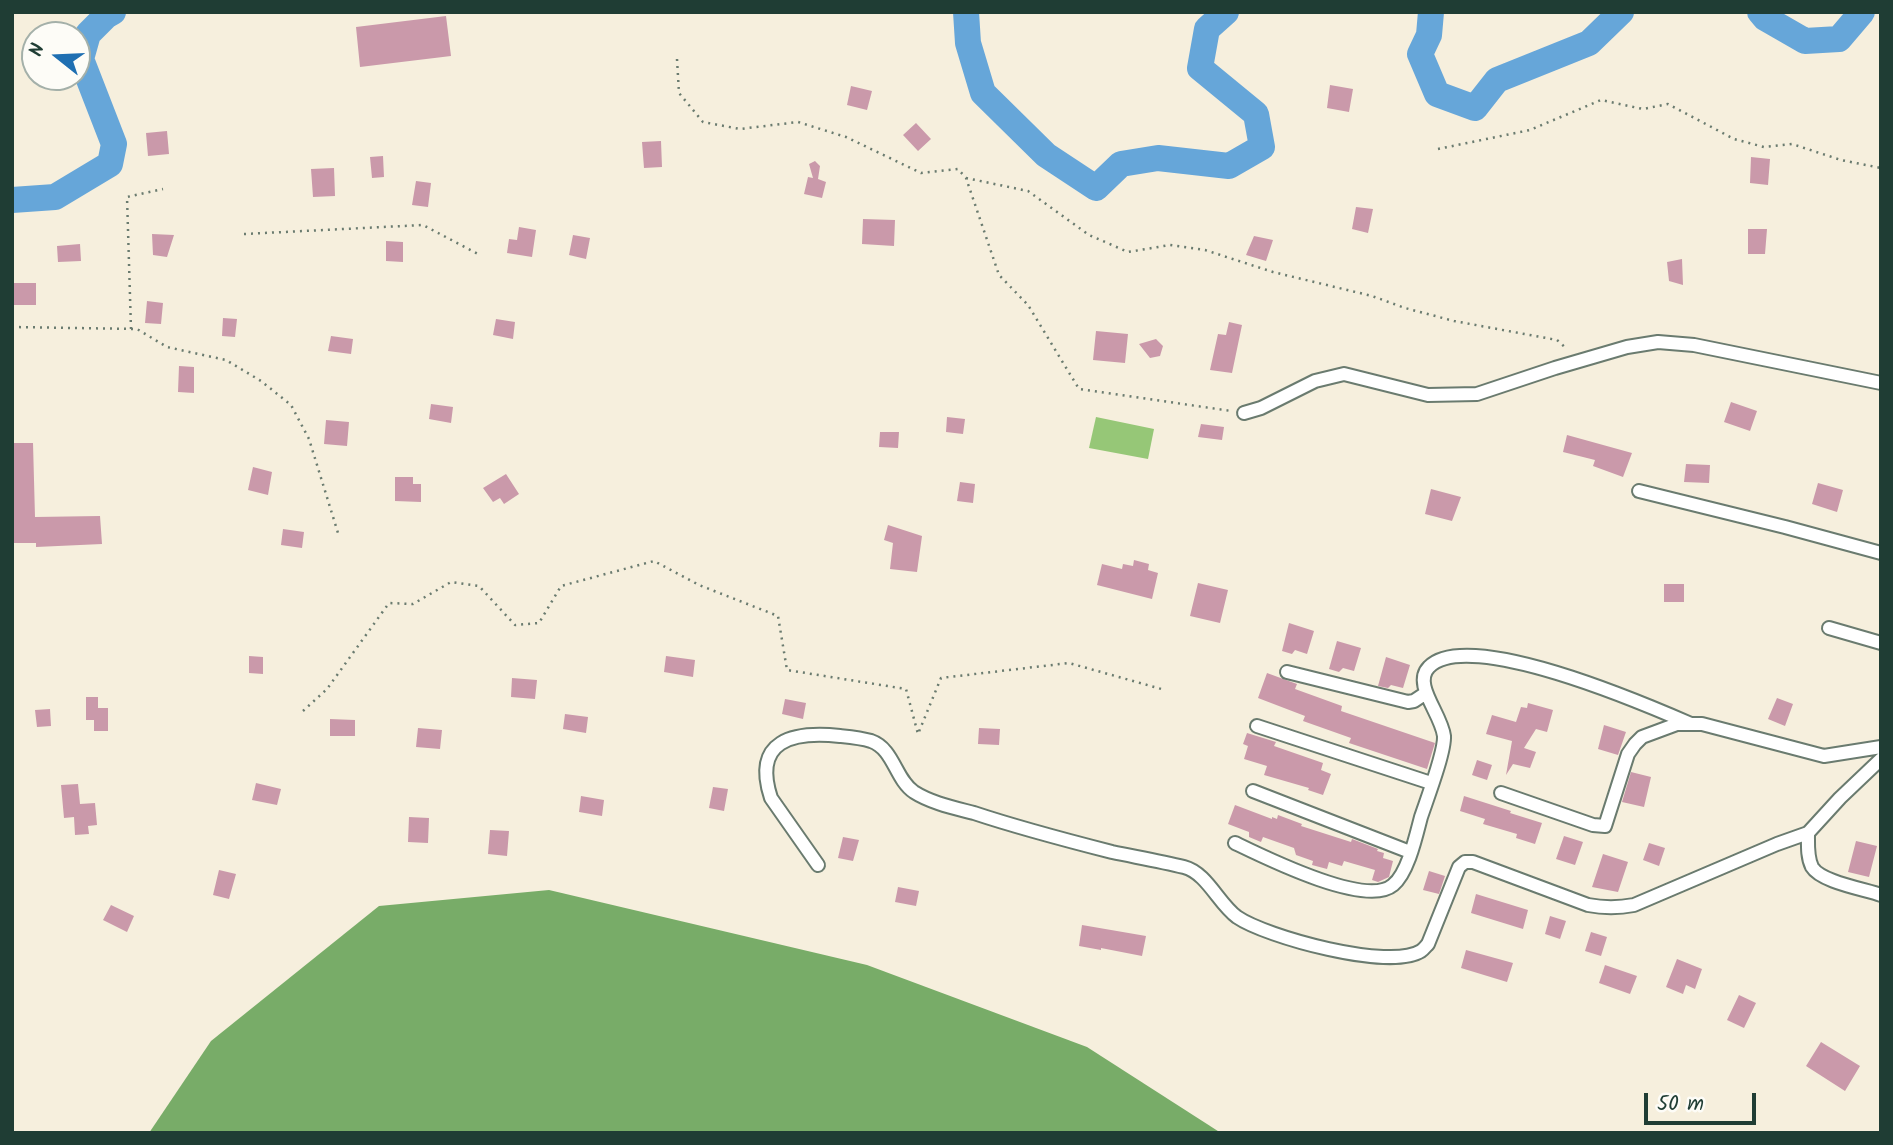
<!DOCTYPE html>
<style>
body{margin:0}
#map{position:relative;width:1893px;height:1145px;overflow:hidden;background:#f6efdd;font-family:Kalam,sans-serif}
canvas{display:block}
.frame{position:absolute;inset:0;border:14px solid #1f3d34;pointer-events:none}
.north{position:absolute;left:21px;top:21px;width:70px;height:70px;box-sizing:border-box;background:#fdfcf7;border:2px solid #a4b0a9;border-radius:50%;rotate:288deg;font-size:19px;font-weight:700;line-height:28px;text-align:center;color:#1f3d34}
.north::after{content:'';display:block;margin:auto;width:24px;height:32px;background:#1f6fb2;clip-path:polygon(50% 0,100% 100%,50% 72%,0 100%)}
.scale{position:absolute;left:1644px;top:1093px;width:112px;height:32px;box-sizing:border-box;border:4px solid #1f3d34;border-top:0;padding-left:9px;font-size:21px;line-height:24px;white-space:nowrap;color:#1f3d34;-webkit-text-stroke:5px #fdfcf7;paint-order:stroke}
</style>
<div id="map">
<canvas width="1893" height="1145"></canvas>
<div class="frame"></div>
<div class="north">N</div>
<div class="scale">50 m</div>
</div>
<script>
const c = document.querySelector('canvas').getContext('2d');
c.lineJoin = 'round';
function fillPath(path, color) { c.fillStyle = color; c.fill(path, 'evenodd'); }
function stroke(path, color, width, dash) { c.strokeStyle = color; c.lineWidth = width; c.lineCap = dash ? 'butt' : 'round'; c.setLineDash(dash || []); c.stroke(path); }
const green = new Path2D(`
 M1096,417L1154,429L1148,459L1089,448Z`);
const forest = new Path2D(`
 M549,890L867,965L1087,1047L1221,1133H149L211,1041L379,906Z`);
const river = new Path2D(`
 M966,12L968,43L983,93L1046,155L1096,188L1121,164L1158,158L1229,166L1262,147L1256,114L1200,68L1207,29L1226,12
 M1431,12L1429,35L1420,54L1437,94L1475,108L1497,80L1589,43L1621,12
 M1760,12L1765,18L1805,41L1839,39L1862,12
 M12,200L55,197L110,164L114,144L81,59L88,34L106,16L113,12`);
const building = new Path2D(`
 M446,16L451,56L360,67L356,27Z
 M1330,85L1353,89L1349,112L1327,108Z
 M851,86L872,91L867,110L847,105Z
 M916,123L931,139L918,151L903,135Z
 M167,131L169,154L148,156L146,133Z
 M661,141L662,167L644,168L642,142Z
 M383,156L384,177L372,178L370,157Z
 M1751,157L1770,159L1768,185L1750,183Z
 M815,161L820,166L818,179L826,182L822,198L804,194L808,177L813,178L809,164Z
 M334,168L335,196L313,197L311,169Z
 M416,181L431,183L428,207L412,205Z
 M1356,207L1373,209L1368,233L1352,229Z
 M863,219L895,220L894,246L862,244Z
 M519,227L536,230L532,257L507,253L509,239L517,240Z
 M1748,229H1767L1765,254H1748Z
 M152,234L174,235L167,257L153,255Z
 M573,235L590,238L586,259L569,255Z
 M1254,236L1273,240L1266,261L1246,255Z
 M386,241L403,242V262L386,261Z
 M80,244L81,261L58,262L57,246Z
 M1682,259L1683,285L1669,281L1667,262Z
 M12,283H36V305H12Z
 M147,301L163,303L161,324L145,323Z
 M223,318L237,319L235,337L222,336Z
 M496,319L515,322L513,339L493,335Z
 M1229,322L1242,325L1232,373L1210,370L1218,334L1226,335Z
 M1096,331L1128,334L1125,363L1093,360Z
 M331,336L353,339L351,354L328,351Z
 M1156,339L1163,346L1160,356L1150,358L1139,344Z
 M179,366L194,367V393L178,392Z
 M1731,402L1757,411L1750,431L1724,422Z
 M431,404L453,407L451,423L429,419Z
 M947,417L965,419L963,434L946,432Z
 M326,420L349,422L347,446L324,444Z
 M1201,424L1224,427L1222,440L1198,437Z
 M880,432H899L898,448L879,447Z
 M1567,435L1632,453L1623,477L1593,466L1595,460L1563,452Z
 M12,443H33L35,517L100,516L102,544L36,547V543H12Z
 M1686,464L1710,465L1709,483L1684,482Z
 M253,467L272,472L268,495L248,490Z
 M506,474L519,494L504,504L500,498L493,502L483,488Z
 M395,477H413V484H421V502L395,501Z
 M960,482L975,484L973,503L957,501Z
 M1818,483L1843,490L1837,512L1812,504Z
 M1431,489L1461,497L1452,521L1425,514Z
 M888,525L922,536L917,572L890,569L893,543L884,540Z
 M283,529L304,532L302,548L281,545Z
 M1134,560L1149,564L1148,570L1158,573L1152,599L1097,585L1102,564L1122,569L1123,564L1133,566Z
 M1198,583L1228,590L1220,623L1190,616Z
 M1664,584H1684V602H1664Z
 M1289,623L1314,631L1307,654L1295,650L1292,654L1282,651Z
 M1337,641L1361,648L1354,671L1343,668L1339,672L1329,669Z
 M249,656L263,657V674L249,673Z
 M666,656L695,660L693,677L664,672Z
 M1386,657L1410,665L1403,688L1391,685L1388,688L1378,686Z
 M1267,673L1297,684L1295,689L1342,706L1341,711L1435,743L1427,769L1349,743L1351,738L1303,721L1305,716L1258,698Z
 M512,678L537,680L535,699L511,697Z
 M86,697H98V708H108V731H94V720H86Z
 M1777,698L1793,704L1785,726L1768,719Z
 M785,699L806,703L803,719L782,714Z
 M1528,703L1553,710L1547,732L1536,729L1524,748L1536,752L1530,768L1513,764L1506,775L1512,741L1486,734L1492,715L1516,722L1521,707L1527,708Z
 M50,709L51,726L37,727L35,710Z
 M565,714L588,717L586,733L563,729Z
 M330,719L355,720V736H330Z
 M1604,725L1626,732L1618,755L1598,749Z
 M418,728L442,730L440,749L416,747Z
 M979,728L1000,729L999,745L978,744Z
 M1247,733L1276,742L1274,746L1323,763L1321,770L1331,774L1323,795L1308,790L1309,788L1264,775L1267,766L1244,759L1248,746L1243,744Z
 M1477,760L1492,765L1487,780L1472,775Z
 M1631,772L1651,777L1644,807L1622,802Z
 M256,783L281,789L277,805L252,800Z
 M78,784L80,804L95,803L97,825L88,826L89,834L75,835L74,817L64,818L61,785Z
 M713,787L728,789L724,811L709,808Z
 M581,796L604,800L602,816L579,812Z
 M1464,796L1511,811L1510,813L1542,823L1535,844L1516,838L1517,834L1483,824L1485,819L1460,811Z
 M1235,805L1272,819V817L1277,819L1278,815L1302,824L1301,826L1351,842L1352,839L1378,849L1377,851L1384,853L1383,858L1393,861L1389,877L1378,882L1372,880L1375,870L1344,861L1342,866L1329,862L1327,869L1312,865L1313,861L1296,855L1294,848L1263,837L1261,842L1249,837V832L1228,824Z
 M409,817L429,818L428,843L408,842Z
 M490,830L509,831L507,856L488,854Z
 M1564,836L1583,842L1575,865L1556,859Z
 M843,837L859,840L853,861L838,858Z
 M1856,841L1877,846L1869,877L1848,872Z
 M1649,843L1665,848L1659,866L1643,860Z
 M1603,854L1628,862L1618,892L1592,887Z
 M219,870L236,874L229,899L213,895Z
 M1429,871L1445,876L1439,894L1423,890Z
 M898,887L919,891L916,906L895,902Z
 M1476,894L1528,910L1523,929L1471,913Z
 M111,905L134,916L127,932L103,920Z
 M1550,916L1566,921L1560,939L1545,934Z
 M1082,925L1146,936L1142,956L1101,948V950L1079,946Z
 M1591,932L1607,937L1601,956L1585,951Z
 M1466,950L1513,963L1507,982L1461,968Z
 M1677,959L1702,969L1695,989L1686,985L1683,994L1666,987Z
 M1605,965L1637,976L1630,994L1599,983Z
 M1739,995L1756,1003L1744,1028L1727,1020Z
 M1821,1042L1860,1066L1845,1091L1806,1066Z`);
const path = new Path2D(`
 M677,59L679,93L703,122L740,129L798,122L846,137L921,173L958,169L966,178L999,275L1028,305L1079,389L1231,411
 M1438,149L1530,130L1601,100L1643,109L1668,104L1734,139L1764,147L1792,144L1841,160L1881,168
 M966,178L1028,191L1089,235L1128,252L1170,245L1205,250L1273,272L1372,296L1405,308L1454,321L1557,340L1567,349
 M244,234L423,225L480,255
 M12,327L137,329L167,347L226,360L261,381L291,405L309,439L338,533
 M131,329L127,197L163,189
 M303,711L327,689L389,603L413,604L451,582L479,586L515,625L539,623L561,586L654,561L699,585L778,616L787,670L906,689L918,734L941,678L1069,663L1165,690`);
const minor = new Path2D(`
 M1244,413L1261,408L1315,381L1344,374L1428,395L1477,394L1555,368L1627,347L1658,342L1694,345L1881,383
 M1639,491L1785,527L1881,553
 M1829,628L1881,643
 M1287,672L1408,702L1414,701L1426,693
 M1257,726L1431,783
 M1881,759L1840,798L1808,833C1808,845 1807,857 1812,867C1821,882 1864,889 1881,895
 M1253,791L1410,852
 M1501,793L1593,825L1605,826L1628,754L1635,744L1642,737L1677,724H1702L1824,756L1881,747
 M1235,843C1264,857 1366,908 1393,885C1408,873 1416,836 1421,817C1427,799 1445,752 1444,736C1441,713 1412,684 1429,667C1467,627 1645,704 1691,724
 M818,865L771,798C752,740 793,731 840,736C850,737 861,738 871,741C894,749 895,779 914,792C931,803 955,808 974,813C1019,828 1065,840 1112,852C1136,857 1160,861 1184,867C1207,873 1218,903 1237,917C1266,937 1390,971 1421,951C1424,949 1426,946 1428,944L1459,867L1465,862H1473L1588,905C1604,908 1618,908 1634,905L1777,844L1808,833`);
fillPath(green, '#96c777');
fillPath(forest, '#78ac68');
stroke(river, '#66a6d9', 26);
fillPath(building, '#ca99aa');
stroke(minor, '#6a7b6f', 16);
stroke(path, '#6a7b6f', 2.5, [2, 5]);
stroke(minor, '#fff', 12);
</script>
